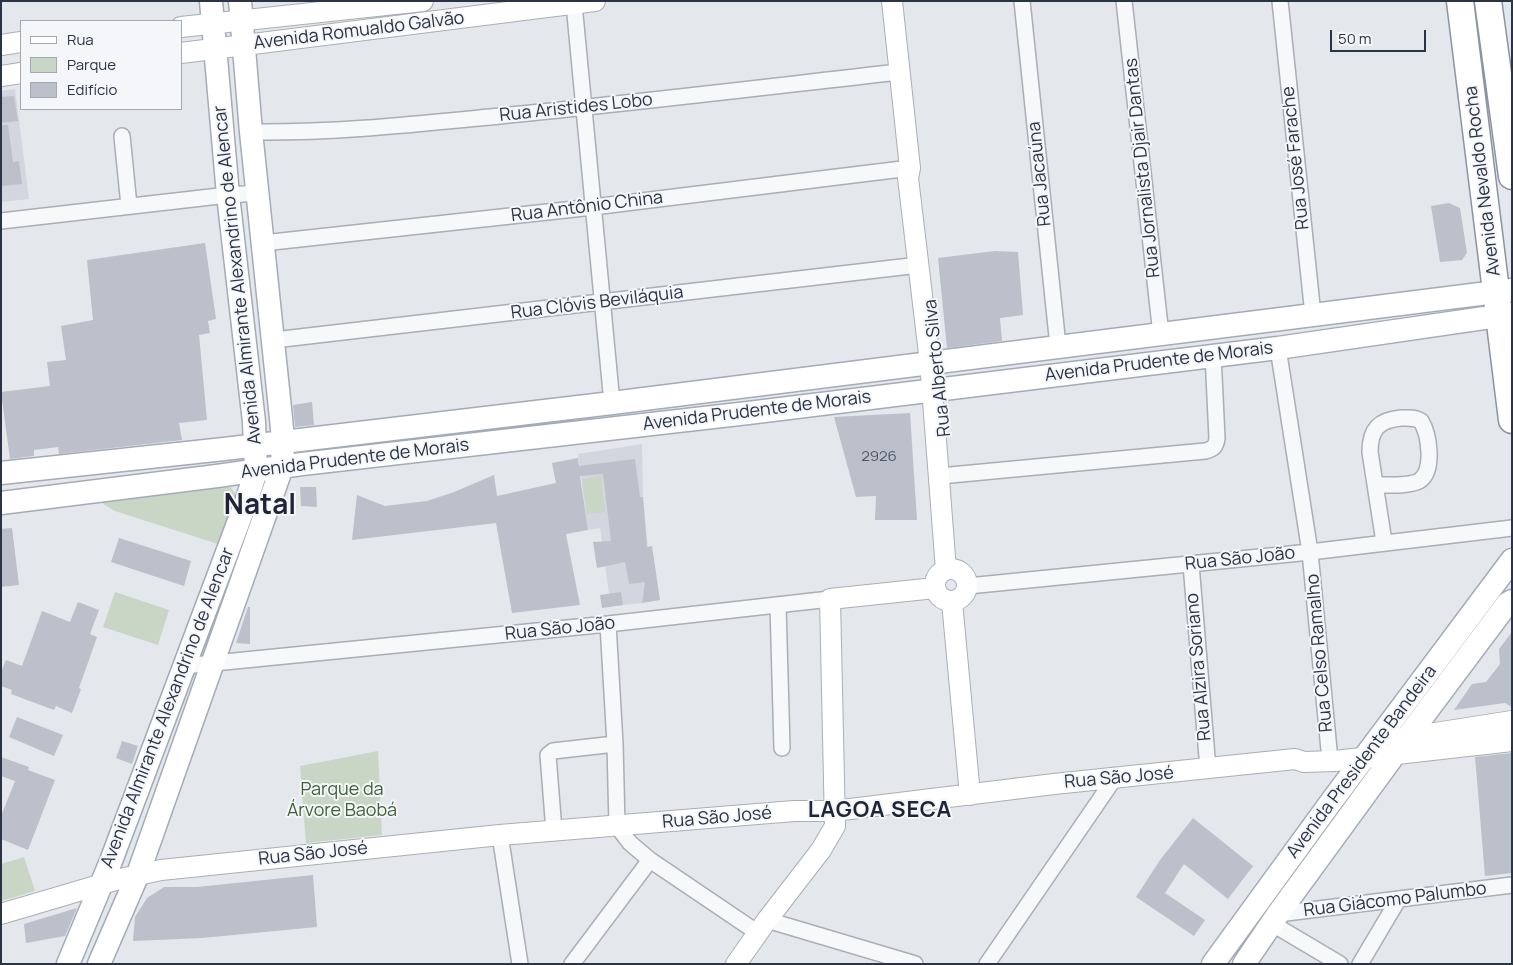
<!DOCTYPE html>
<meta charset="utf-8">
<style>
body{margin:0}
#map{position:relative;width:1513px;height:965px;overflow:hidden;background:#e4e7ec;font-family:Manrope,sans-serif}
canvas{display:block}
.frame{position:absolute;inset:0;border:2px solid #2b3445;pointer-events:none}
.legend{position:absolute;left:20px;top:20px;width:162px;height:90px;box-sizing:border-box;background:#f4f6f9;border:1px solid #a4a8b1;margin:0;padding:6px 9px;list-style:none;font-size:15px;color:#2b3445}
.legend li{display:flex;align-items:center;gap:10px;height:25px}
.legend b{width:25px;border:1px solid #a4a8b1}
.scale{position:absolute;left:1330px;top:30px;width:96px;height:22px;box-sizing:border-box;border:2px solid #2b3445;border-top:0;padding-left:6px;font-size:15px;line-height:18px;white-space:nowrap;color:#2b3445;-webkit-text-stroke:4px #f4f6f9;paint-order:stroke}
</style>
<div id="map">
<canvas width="1513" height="965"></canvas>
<div class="frame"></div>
<ul class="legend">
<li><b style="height:6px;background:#fff"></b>Rua</li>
<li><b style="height:14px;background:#c9d6c5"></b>Parque</li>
<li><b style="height:14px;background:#bbc0ca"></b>Edifício</li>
</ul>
<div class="scale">50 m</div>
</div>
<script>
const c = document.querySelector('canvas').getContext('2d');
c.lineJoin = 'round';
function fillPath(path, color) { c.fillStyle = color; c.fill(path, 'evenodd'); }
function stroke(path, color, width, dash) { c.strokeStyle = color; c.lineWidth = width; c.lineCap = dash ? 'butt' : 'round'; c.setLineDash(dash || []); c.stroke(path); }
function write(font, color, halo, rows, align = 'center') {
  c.font = font + ' Manrope,sans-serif'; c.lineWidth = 4; c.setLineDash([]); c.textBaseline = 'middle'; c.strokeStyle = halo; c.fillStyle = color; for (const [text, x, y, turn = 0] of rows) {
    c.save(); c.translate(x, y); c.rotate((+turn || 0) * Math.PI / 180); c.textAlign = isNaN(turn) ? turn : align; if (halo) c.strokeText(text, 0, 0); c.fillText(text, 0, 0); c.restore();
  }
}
const built = new Path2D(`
 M15,89L29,199L1,202V91Z
 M642,444L643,497L649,559L642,603L623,605L609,594L600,528L588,530L578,454Z`);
const green = new Path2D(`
 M601,476L605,512L587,514L582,479Z
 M228,484L236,494L218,544L115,511L103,504L104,499Z
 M115,592L169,610L158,645L103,627Z
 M378,751L382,835L306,843L300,766Z
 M24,857L35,891L1,901V864Z`);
const building = new Path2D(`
 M14,96L18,121L1,123V97Z
 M1,125H8L13,162L19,161L22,184L1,186Z
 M1449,203L1460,208L1467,253L1462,260L1440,262L1431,206Z
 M205,243L216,319L208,321L210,333L199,335L207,420L179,423L182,440L59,454L58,447L34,450V456L10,459L1,392L50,386L47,362L66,360L61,326L93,320L87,260Z
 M995,251L1018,252L1023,315L1000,318L1002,341L947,348L938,258Z
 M312,402L314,425L295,427L293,405Z
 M910,413L917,520H875L876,496L856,497L834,417Z
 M578,458L579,466L635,459L640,497H643L647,547L652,546L660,600L642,603L645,582L629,584L625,562L597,568L593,542L611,541L603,474L580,476L588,530L566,534L580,605L512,613L496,523L352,540L357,495L385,506L427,501L454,492L494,475L497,496L556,483L552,463Z
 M300,487H316L317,507L301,506Z
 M12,528L19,585L1,587V529Z
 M119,538L191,561L184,586L111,562Z
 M621,592L623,605L602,608L600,595Z
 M78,602L99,610L90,634L97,637L79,688L81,689L72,713L56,706L54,710L11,694L12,690L1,686V672L6,660L22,666L42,611L70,622Z
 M248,607H250V644L236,643Z
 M1512,632V707L1505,703L1454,710L1472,684L1486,682L1500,664L1499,649Z
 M17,717L63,735L54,756L9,737Z
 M122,741L138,746L132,764L116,758Z
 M1512,753V873L1485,876L1475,757Z
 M1,757L29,767L28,770L55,780L28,850L1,839V816L15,781L1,776Z
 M1193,818L1253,866L1228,899L1184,864L1165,893L1205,920L1194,936L1136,897L1160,860Z
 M313,875L317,927L202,938L133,941L135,917L147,898L164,887H197Z
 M77,908L65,936L26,943L24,924Z`);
const street = new Path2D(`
 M1022,1L1058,346
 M1124,1L1161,335
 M1280,1L1313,315
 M574,4L612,403
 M251,132C335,133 417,124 500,116C633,103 766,87 899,72
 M122,136L129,206
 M1,221L228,195L258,193
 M263,243L593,207L910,168
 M274,340L919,265
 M1278,348L1310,552L1329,750
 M940,476L1205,451C1213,449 1216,447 1217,438L1213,355
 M1376,485C1387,485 1410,486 1419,481C1435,471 1429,434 1421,421C1414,417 1409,418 1401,418C1379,420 1370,429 1370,452L1384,542
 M1191,564L1208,769
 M968,586L1310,552L1512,528
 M778,605L782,748
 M608,624L615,744L617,826L630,843L650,860L758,933
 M184,666L608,624L830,599
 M554,831L548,755L553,751L615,744
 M500,835L520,964
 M1278,914L1512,885
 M767,920L915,964
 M1271,923L1340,964
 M572,964L650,860
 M987,964L1114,779
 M1360,964L1398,900`);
const secondary = new Path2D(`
 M892,1L910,168L908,178L930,362L946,570
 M181,27L423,1
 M1,45L21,42
 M181,53L595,1
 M1,76L21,73
 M935 585a16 16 0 1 1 32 0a16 16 0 1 1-32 0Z
 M952,602L970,795
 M1397,739L1512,721
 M1,914L116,880L161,870L500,835L794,811H834L1054,784L1295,759L1304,762L1335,761L1512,741
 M736,964L767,920L821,850L835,826L830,599L935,588`);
const primary = new Path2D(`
 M1,473L224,449L612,403L1512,290
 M1,503L217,476L302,464L748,413L1278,348L1512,314
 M68,964L111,861L246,502L256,471L254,422L228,195L211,1
 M99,964L138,874L282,467L283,441L281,418L251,132L240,1
 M1213,964L1331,802L1512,560
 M1244,964L1278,914L1394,755L1507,604L1512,601`);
const highway = new Path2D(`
 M1460,1L1512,420
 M1488,1L1512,176`);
const numberNames = [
 ["2926",879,457]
];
const streetNames = [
 ["Avenida Romualdo Galvão",359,31,-7],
 ["Rua Aristides Lobo",576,108,-6],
 ["Rua José Farache",1296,158,-96],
 ["Rua Jornalista Djair Dantas",1143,168,-96],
 ["Rua Jacaúna",1040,174,-96],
 ["Avenida Nevaldo Rocha",1483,181,-97],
 ["Rua Antônio China",587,207,-7],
 ["Avenida Almirante Alexandrino de Alencar",238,275,-96],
 ["Rua Clóvis Beviláquia",597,303,-7],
 ["Avenida Prudente de Morais",1159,362,-7],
 ["Rua Alberto Silva",938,368,-96],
 ["Avenida Prudente de Morais",757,411,-7],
 ["Avenida Prudente de Morais",355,459,-7],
 ["Rua São João",1240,559,-6],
 ["Rua São João",560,629,-6],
 ["Rua Celso Ramalho",1320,653,-95],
 ["Rua Alzira Soriano",1199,667,-95],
 ["Avenida Almirante Alexandrino de Alencar",168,708,-69],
 ["Avenida Presidente Bandeira",1362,762,-53],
 ["Rua São José",1119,778,-5],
 ["Rua São José",717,818,-5],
 ["Rua São José",313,854,-6],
 ["Rua Giácomo Palumbo",1395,900,-7]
];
const parkNames = [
 ["Parque da",342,790],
 ["Árvore Baobá",342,811]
];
const districtNames = [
 ["LAGOA SECA",880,811]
];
const townNames = [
 ["Natal",260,506]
];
fillPath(built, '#d2d6de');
fillPath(green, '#c9d6c5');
fillPath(building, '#bbc0ca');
stroke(street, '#a9aeb7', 18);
stroke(secondary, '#a9aeb7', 22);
stroke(primary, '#a3abb8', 25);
stroke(highway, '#8b94a3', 29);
stroke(street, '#f7f8fa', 15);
stroke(secondary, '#fff', 20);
stroke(primary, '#fff', 22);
stroke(highway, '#fff', 26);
write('15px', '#4f5766', null, numberNames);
write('18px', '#2b3445', '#f4f6f9', streetNames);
write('18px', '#3f6138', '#f4f6f9', parkNames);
c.letterSpacing = '1px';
write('bold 22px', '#1d2536', '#f4f6f9', districtNames);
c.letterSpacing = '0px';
write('bold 28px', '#1d2536', '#f4f6f9', townNames);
</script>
